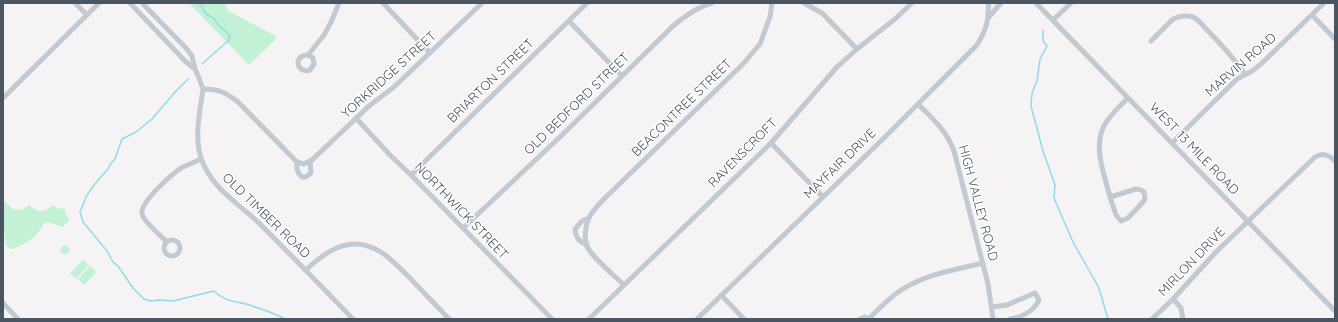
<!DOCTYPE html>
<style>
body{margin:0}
#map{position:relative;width:1338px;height:322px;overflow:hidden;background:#f5f3f3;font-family:Quicksand,sans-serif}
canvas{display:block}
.frame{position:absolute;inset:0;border:4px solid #4a5661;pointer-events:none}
</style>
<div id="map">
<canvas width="1338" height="322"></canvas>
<div class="frame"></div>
</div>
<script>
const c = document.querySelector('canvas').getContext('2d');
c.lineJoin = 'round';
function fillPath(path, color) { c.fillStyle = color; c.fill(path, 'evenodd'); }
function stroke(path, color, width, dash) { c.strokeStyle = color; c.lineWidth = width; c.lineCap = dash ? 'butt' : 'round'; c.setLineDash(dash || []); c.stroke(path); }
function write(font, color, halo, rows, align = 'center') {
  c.font = font + ' Quicksand,sans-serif'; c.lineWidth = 3; c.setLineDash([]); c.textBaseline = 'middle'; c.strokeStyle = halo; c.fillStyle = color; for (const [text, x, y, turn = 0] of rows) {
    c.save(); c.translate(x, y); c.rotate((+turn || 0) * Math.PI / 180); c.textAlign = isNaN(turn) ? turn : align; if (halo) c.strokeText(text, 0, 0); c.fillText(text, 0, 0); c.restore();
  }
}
const green = new Path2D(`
 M189,3H226L228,11L276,36L274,41L249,65Z
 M3,200L14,210L23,209L29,205C38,213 43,213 53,205L59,209L64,208L69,220L63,227L48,222L43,224C39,236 23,246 11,249L6,245L3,223Z
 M60.5 250a4.5 4.5 0 1 1 9 0a4.5 4.5 0 1 1-9 0Z
 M83,260L89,265L76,279L70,273Z
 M90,266L96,272L84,285L78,279Z`);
const stream = new Path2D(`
 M198,3L202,6C204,16 211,15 215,20C216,22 217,24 219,26C223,30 228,31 230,37L228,41L202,64
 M1043,30V41L1047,46L1040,59L1037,81L1032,93L1031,106L1043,151L1055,185L1054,197L1056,203L1073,242L1099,288L1108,319
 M188,79L176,91L152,119L136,132L122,139L115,159L111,163L108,169L94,185L87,195L80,212L83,222L107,251L113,262L118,266L133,288L144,299L150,301L159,300L173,301L214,291C224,301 233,301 246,304C258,308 274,313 285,319`);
const minor = new Path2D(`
 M75,3L87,15
 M130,3L186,62L195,69
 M142,3L186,48L192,56L195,69L199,78L203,89C219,89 225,92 238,102L297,162L304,164L312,160L369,106L394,87L482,3
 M383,3L430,53
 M804,3L822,13L857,49
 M1036,3L1335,311
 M1312,15L1335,39
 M988,18L1001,3
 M1053,20L1071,3
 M569,21L622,76
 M1151,41L1172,20C1178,16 1185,15 1193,17C1199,20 1204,27 1209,32C1222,45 1234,59 1245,74
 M308,55L313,58L314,64L310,70C305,72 300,70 298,64C298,58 302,55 308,55L324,35L331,22L339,3
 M203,89C200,111 194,136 201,158C211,188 238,203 259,223C291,255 322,287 353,319
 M3,98L99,3
 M918,104C933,119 946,130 954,151L988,284L993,319
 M356,118L390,155L411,175L552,319
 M771,143L823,197
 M1172,143L1237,79L1252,71L1261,64L1324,3
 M297,162V169L299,174L302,177H306L311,173L310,162
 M411,175L587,3
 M1136,189L1141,190L1144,192L1145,198L1144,201L1128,218L1121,221L1116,215L1110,197Z
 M1110,197C1104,173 1091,143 1107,121C1113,112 1121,105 1128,98
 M463,228L560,137L673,26C685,16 697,7 712,3
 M164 248a8 8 0 1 1 16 0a8 8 0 1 1-16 0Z
 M167,242C161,236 144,222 142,214C140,202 171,175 181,168C187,165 195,162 201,159
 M587,244C578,242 576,237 575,229L582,221L589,218
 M306,270C329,248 354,233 384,254C393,261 401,269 409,277C422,291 436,305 449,319
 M624,285C615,276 589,255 586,244C584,236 586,223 590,216C594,209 600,203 606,197L743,64L760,44L770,17L772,3
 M721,295L744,319
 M1173,299L1181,308L1183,319
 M3,303L18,319
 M992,307L1007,305L1035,293L1039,300C1034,311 1022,317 1010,319
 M589,319L771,143L837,67L857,49L895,19L912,3
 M697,319L884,138L977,45C982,37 987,26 988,17C988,12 988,8 989,3
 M860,319L865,317L869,319
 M869,319C881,306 896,291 912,284C933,273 959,269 983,263
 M1152,319L1173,299L1217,251L1315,157C1323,152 1329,155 1335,161`);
const streetNames = [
 ["MARVIN ROAD",1241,65,-41],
 ["YORKRIDGE STREET",389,75,-42],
 ["BRIARTON STREET",491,81,-44],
 ["OLD BEDFORD STREET",577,104,-44],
 ["BEACONTREE STREET",682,108,-44],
 ["WEST 13 MILE ROAD",1194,149,46],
 ["RAVENSCROFT",743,153,-45],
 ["MAYFAIR DRIVE",840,164,-44],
 ["HIGH VALLEY ROAD",978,203,75],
 ["NORTHWICK STREET",461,211,46],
 ["OLD TIMBER ROAD",266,216,44],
 ["MIRLON DRIVE",1192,262,-46]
];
fillPath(green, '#c3f1d5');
stroke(stream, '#90daee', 1.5);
stroke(minor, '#c1cad2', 5);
write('13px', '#4a5661', '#fff', streetNames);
</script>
